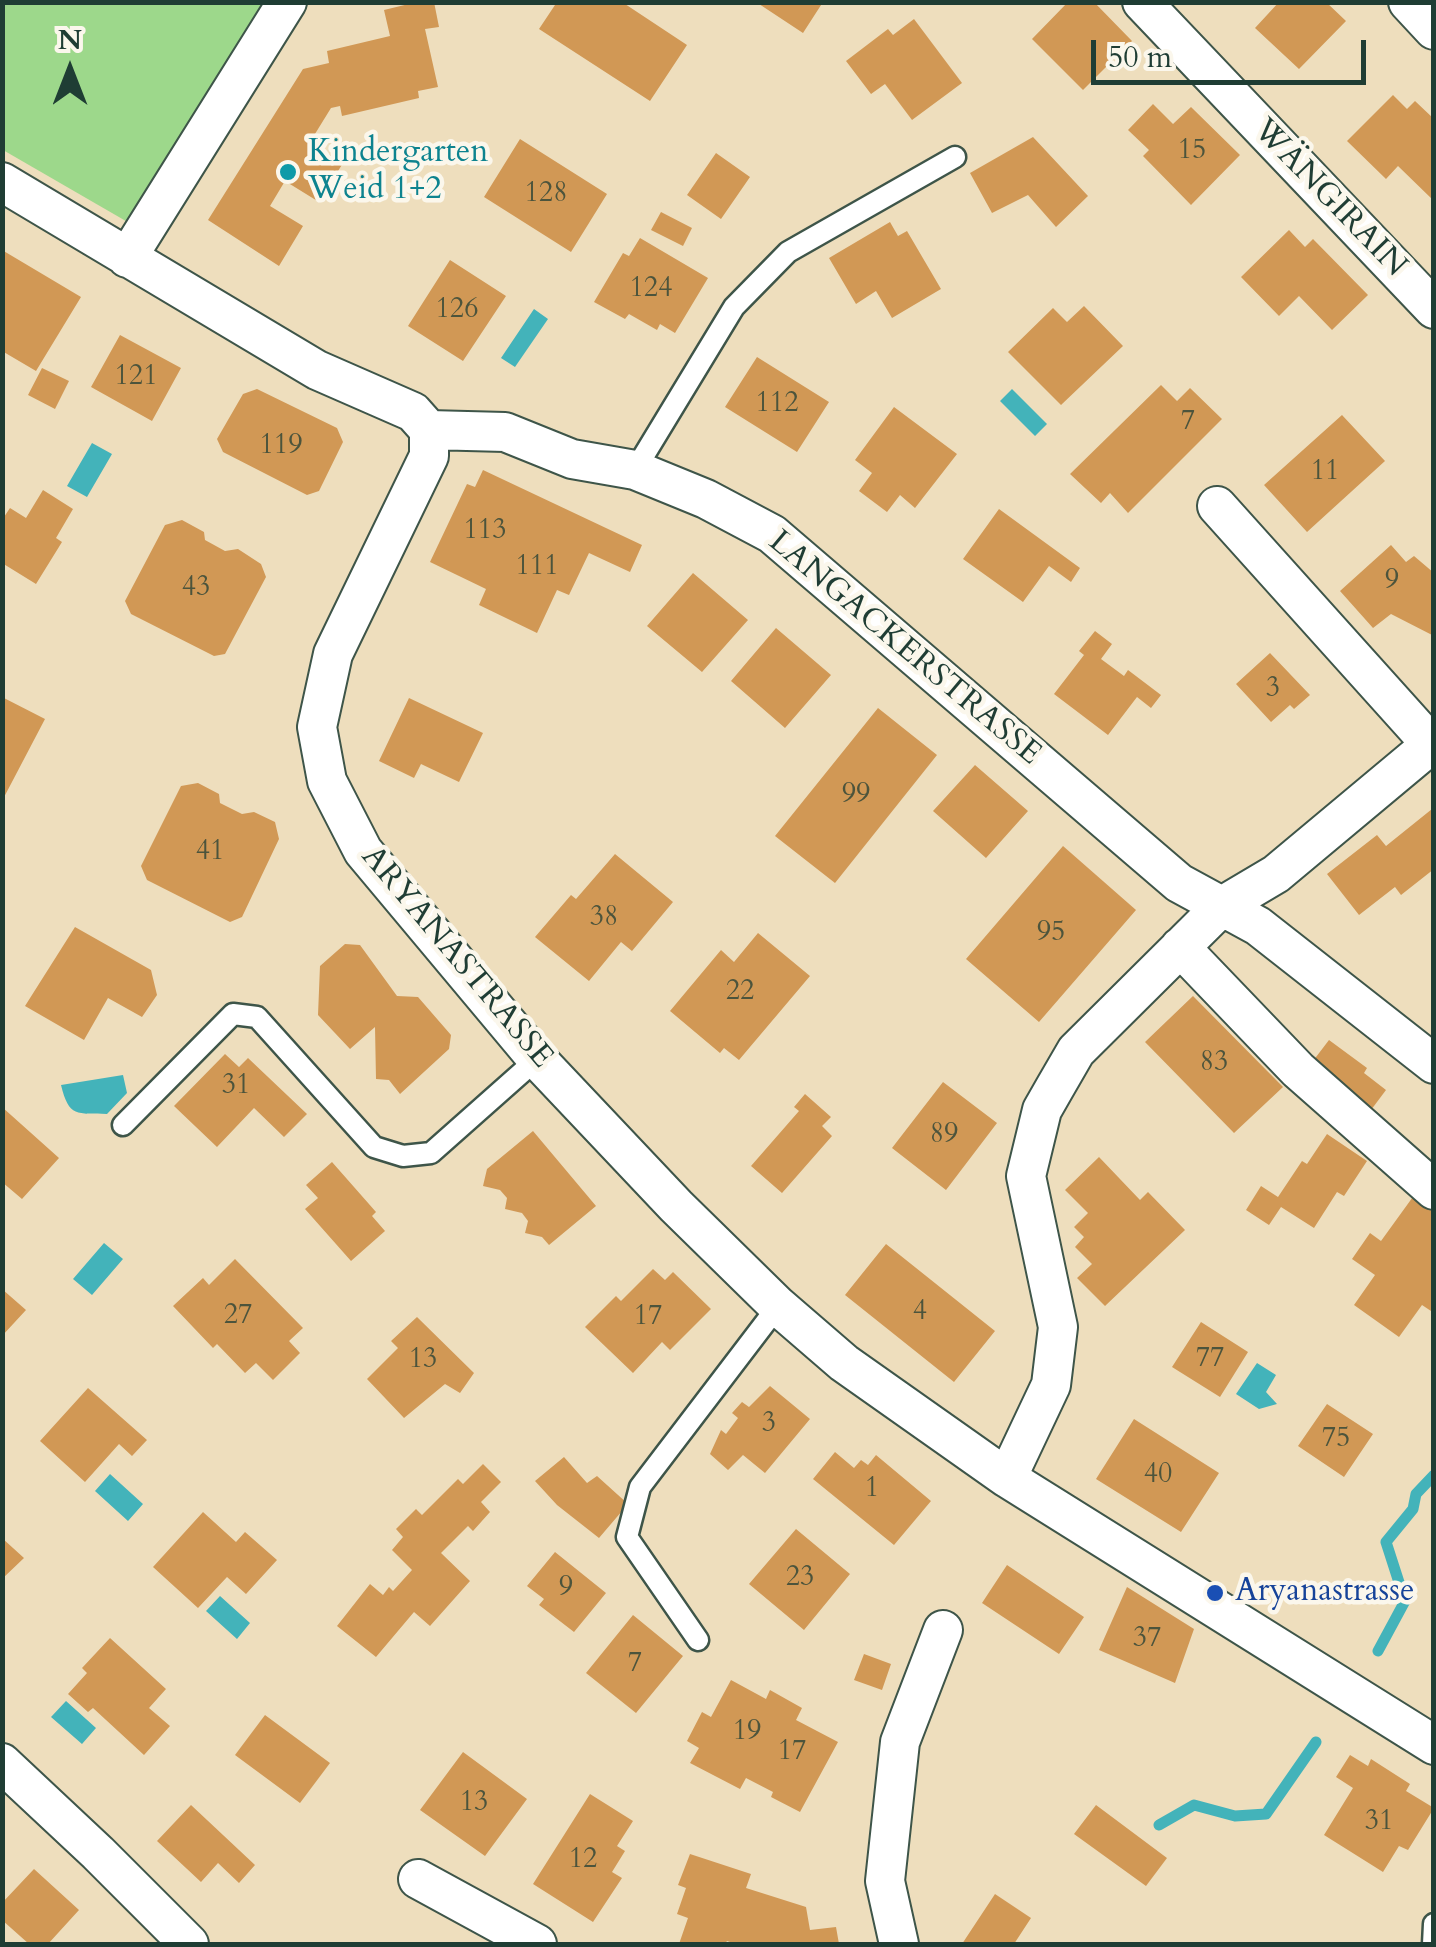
<!DOCTYPE html>
<meta charset="utf-8">
<style>
body{margin:0}
#map{position:relative;width:1436px;height:1947px;overflow:hidden;background:#eedebd;font-family:Cardo,serif}
canvas{display:block}
.frame{position:absolute;inset:0;border:5px solid #1f3d34;pointer-events:none}
.north{position:absolute;left:20px;top:20px;width:100px;height:100px;-webkit-text-stroke:8px #fbf7ec;paint-order:stroke;rotate:0deg;font-size:28px;font-weight:700;line-height:40px;text-align:center;color:#1f3d34}
.north::after{content:'';display:block;margin:auto;width:35px;height:45px;background:#1f3d34;clip-path:polygon(50% 0,100% 100%,50% 72%,0 100%)}
.scale{position:absolute;left:1091px;top:40px;width:275px;height:45px;box-sizing:border-box;border:5px solid #1f3d34;border-top:0;padding-left:12px;font-size:30px;line-height:35px;white-space:nowrap;color:#1f3d34;-webkit-text-stroke:8px #fbf7ec;paint-order:stroke}
</style>
<div id="map">
<canvas width="1436" height="1947"></canvas>
<div class="frame"></div>
<div class="north">N</div>
<div class="scale">50 m</div>
</div>
<script>
const c = document.querySelector('canvas').getContext('2d');
c.lineJoin = 'round';
function fillPath(path, color) { c.fillStyle = color; c.fill(path, 'evenodd'); }
function stroke(path, color, width, dash) { c.strokeStyle = color; c.lineWidth = width; c.lineCap = dash ? 'butt' : 'round'; c.setLineDash(dash || []); c.stroke(path); }
function write(font, color, halo, rows, align = 'center') {
  c.font = font + ' Cardo,serif'; c.lineWidth = 9; c.setLineDash([]); c.textBaseline = 'middle'; c.strokeStyle = halo; c.fillStyle = color; for (const [text, x, y, turn = 0] of rows) {
    c.save(); c.translate(x, y); c.rotate((+turn || 0) * Math.PI / 180); c.textAlign = isNaN(turn) ? turn : align; if (halo) c.strokeText(text, 0, 0); c.fillText(text, 0, 0); c.restore();
  }
}
const green = new Path2D(`
 M3,3H269L131,224L3,150Z`);
const water = new Path2D(`
 M534,309L548,319L515,367L501,358Z
 M1012,389L1047,424L1035,436L1000,401Z
 M92,443L112,454L87,497L67,486Z
 M123,1075L127,1093L107,1114C77,1113 69,1118 61,1085Z
 M104,1243L123,1259L92,1295L73,1279Z
 M1257,1363L1276,1375L1266,1392L1277,1404L1259,1409L1236,1394Z
 M110,1474L143,1504L128,1521L95,1491Z
 M220,1596L250,1623L237,1639L206,1611Z
 M66,1701L96,1728L82,1744L51,1717Z`);
const stream = new Path2D(`
 M1378,1651L1405,1601L1386,1542L1413,1509L1416,1494L1434,1475
 M1159,1825L1194,1805L1235,1816L1266,1814L1316,1742`);
const building = new Path2D(`
 M417,2H434L439,27L425,29L438,87L418,91L419,98L342,116L340,106L331,108L310,142L343,163L319,202L285,181L270,206L303,226L279,266L208,220L303,69L329,63L327,51L390,36L384,10Z
 M557,2H622L687,45L650,101L539,29Z
 M756,2H823L803,33Z
 M1068,2H1094L1132,41L1083,90L1032,39Z
 M1279,2H1326L1346,21L1299,69L1255,28Z
 M914,19L962,83L912,120L885,84L871,94L846,61L888,29L893,35Z
 M1393,95L1407,109L1415,101L1434,119V201L1398,166L1386,179L1347,141Z
 M1153,104L1173,124L1191,107L1240,155L1191,205L1143,156L1149,150L1128,130Z
 M1033,137L1088,196L1056,227L1028,195L992,213L970,173Z
 M520,139L607,194L571,252L484,197Z
 M716,153L750,177L721,219L687,195Z
 M661,212L692,228L683,246L651,230Z
 M890,222L898,236L907,231L941,289L892,318L876,291L856,304L829,258Z
 M1289,230L1305,247L1313,239L1368,295L1332,330L1299,296L1279,316L1241,277Z
 M640,238L708,278L675,333L660,324L657,330L629,314L625,319L594,302L623,253L629,256Z
 M2,250L81,297L36,371L2,351Z
 M450,260L506,296L463,361L408,326Z
 M1084,306L1123,346L1061,405L1008,352L1053,308L1067,322Z
 M120,335L181,368L152,421L91,387Z
 M757,357L829,402L797,452L725,407Z
 M42,368L69,381L55,409L28,395Z
 M1161,385L1177,401L1190,388L1222,419L1128,513L1110,493L1101,503L1070,474Z
 M257,389L337,428L343,442L319,491L307,495L223,452L217,439L243,394Z
 M894,407L957,454L915,508L900,495L887,512L859,491L872,473L855,460Z
 M1342,415L1385,461L1307,532L1264,485Z
 M483,470L642,545L630,572L589,553L569,595L557,590L537,633L479,605L486,589L430,562L467,484L475,487Z
 M43,490L73,509L56,538L62,542L36,584L2,563V520L10,508L26,518Z
 M999,509L1080,568L1071,582L1049,566L1023,602L963,559Z
 M182,520L204,532L205,540L225,551L238,549L261,564L266,577L225,654L214,656L131,614L125,601L165,525Z
 M1391,545L1406,562L1414,556L1434,573V636L1391,614L1373,628L1340,591Z
 M693,573L748,620L702,672L647,626Z
 M776,628L831,675L785,728L731,681Z
 M1095,631L1112,644L1101,659L1124,676L1128,670L1161,695L1151,708L1137,697L1108,735L1054,694L1084,655L1079,651Z
 M1270,653L1310,695L1294,709L1290,705L1271,722L1236,684Z
 M2,697L45,719L2,801Z
 M409,698L483,733L459,782L421,764L414,778L379,761Z
 M878,708L937,755L835,883L775,836Z
 M975,765L1028,811L986,858L933,811Z
 M198,783L219,794L220,803L242,814L254,812L275,822L279,839L242,917L230,922L147,880L141,866L181,786Z
 M1432,809L1434,869L1401,895L1395,887L1359,915L1327,874L1377,835L1386,846Z
 M1063,846L1136,910L1039,1022L966,959Z
 M615,854L673,902L632,951L621,942L589,981L535,937L571,895L576,899Z
 M75,927L151,970L157,995L142,1017L108,998L84,1040L25,1006Z
 M758,933L810,976L739,1060L724,1048L720,1053L670,1011L721,950L734,962Z
 M345,944L360,945L397,996L418,997L451,1035L449,1049L400,1094L389,1080L376,1079L375,1027L350,1049L318,1015L320,966Z
 M1193,996L1283,1087L1234,1133L1145,1042Z
 M1329,1040L1367,1068L1364,1073L1386,1090L1368,1114L1343,1095L1348,1089L1313,1061Z
 M225,1054L239,1067L248,1058L307,1114L284,1137L254,1108L217,1147L174,1106Z
 M943,1082L997,1123L946,1190L892,1148Z
 M805,1094L831,1117L822,1126L832,1136L782,1193L751,1166L799,1111L794,1107Z
 M2,1107L59,1158L22,1199L2,1182Z
 M533,1131L596,1206L549,1245L542,1237L525,1233L528,1221L522,1213L505,1209L507,1198L500,1190L483,1186L487,1169Z
 M1327,1134L1367,1161L1344,1196L1337,1192L1314,1228L1281,1207L1269,1225L1246,1210L1261,1186L1278,1197L1302,1161L1307,1164Z
 M1099,1157L1140,1200L1148,1192L1185,1230L1105,1306L1077,1278L1092,1264L1075,1247L1084,1237L1074,1227L1088,1213L1065,1190Z
 M332,1162L376,1212L372,1216L385,1231L351,1261L305,1209L318,1198L306,1185Z
 M1415,1194L1434,1207V1313L1422,1305L1399,1337L1354,1305L1375,1275L1352,1259L1370,1233L1381,1241Z
 M886,1244L995,1331L954,1382L845,1295Z
 M235,1259L303,1328L289,1341L300,1353L273,1380L256,1363L245,1373L217,1344L213,1348L173,1306L203,1278L209,1285Z
 M653,1269L665,1280L673,1272L711,1309L670,1350L662,1342L633,1373L585,1327L616,1296L621,1301Z
 M2,1289L26,1310L2,1336Z
 M417,1317L474,1373L460,1393L445,1384L404,1418L367,1379L398,1348L391,1341Z
 M1201,1322L1248,1352L1220,1397L1172,1367Z
 M770,1386L810,1419L765,1473L743,1455L728,1470L710,1454L721,1430L726,1434L738,1418L732,1413L742,1402L749,1407Z
 M88,1388L147,1440L132,1456L119,1444L85,1482L40,1441Z
 M1327,1404L1373,1434L1344,1477L1298,1446Z
 M1134,1419L1219,1473L1181,1532L1096,1479Z
 M835,1452L854,1468L861,1460L868,1465L876,1455L931,1501L894,1545L813,1479Z
 M564,1457L587,1483L597,1476L628,1504L599,1538L557,1505L535,1481Z
 M483,1464L501,1482L481,1502L490,1512L473,1531L468,1526L441,1553L470,1581L430,1626L414,1612L376,1657L337,1626L370,1584L383,1595L389,1587L393,1591L412,1570L392,1550L403,1537L396,1529L416,1509L422,1515L458,1479L463,1484Z
 M203,1512L236,1542L245,1532L277,1560L246,1594L227,1577L198,1608L153,1567Z
 M796,1529L850,1574L804,1630L749,1584Z
 M2,1538L24,1558L2,1579Z
 M555,1552L606,1593L574,1632L539,1605L544,1599L527,1586Z
 M1007,1565L1084,1617L1059,1654L982,1603Z
 M1127,1587L1194,1629L1175,1683L1099,1650Z
 M633,1615L683,1656L636,1713L586,1673Z
 M110,1638L166,1689L149,1708L170,1726L144,1755L93,1708L88,1712L68,1694L87,1673L82,1668Z
 M864,1654L891,1664L882,1690L854,1680Z
 M731,1680L766,1699L770,1690L802,1708L796,1720L838,1742L800,1812L771,1797L773,1792L746,1778L740,1789L690,1763L699,1748L687,1741L702,1712L711,1717Z
 M265,1715L330,1763L300,1803L235,1755Z
 M463,1752L527,1799L485,1856L420,1810Z
 M1350,1755L1368,1766L1371,1759L1410,1784L1406,1791L1434,1808L1408,1850L1399,1846L1383,1872L1324,1835L1353,1788L1336,1777Z
 M590,1794L633,1821L617,1846L625,1851L612,1872L622,1878L593,1922L533,1884Z
 M191,1805L255,1865L239,1883L218,1863L201,1882L157,1841Z
 M1096,1805L1167,1858L1146,1886L1074,1834Z
 M690,1854L751,1874L746,1888L806,1907L810,1930L836,1927L839,1944H736L727,1941L725,1944H679L688,1918L677,1914L686,1888L678,1885Z
 M34,1869L79,1910L48,1944H29L2,1920V1903Z
 M995,1894L1031,1918L1014,1944H962Z`);
const service = new Path2D(`
 M635,470L734,307L788,252L955,157
 M123,1125L233,1014L257,1017L374,1147L403,1156L431,1153L537,1059
 M698,1640L627,1537L640,1487L778,1306
 M1433,1944L1434,1924`);
const minor = new Path2D(`
 M1142,2L1434,309
 M1408,2L1434,30
 M2,182L317,370L413,412L429,430L505,432L572,459L635,470L706,499L772,534L1179,883L1258,926L1434,1064
 M127,258L287,2
 M429,430V456L333,654L317,727L327,781L363,851L537,1059L676,1206L778,1306L844,1363L1007,1478L1434,1745
 M1217,506L1431,744
 M1180,947L1298,1070L1434,1190
 M1007,1478L1051,1385L1058,1327L1026,1176L1042,1110L1054,1089L1076,1051L1222,906L1276,874L1434,742
 M2,1763L98,1853L189,1944
 M418,1879L537,1944
 M899,1944L885,1881L900,1742L943,1630`);
const markers = [
 [288,172,10,"#0f9aa8"],
 [1215,1593,10,"#1a4fb4"]
];
const numberNames = [
 ["15",1192,152],
 ["128",546,195],
 ["124",651,290],
 ["126",457,311],
 ["121",136,378],
 ["112",777,405],
 ["7",1188,423],
 ["119",281,447],
 ["11",1325,473],
 ["113",485,532],
 ["111",537,568],
 ["9",1392,582],
 ["43",196,589],
 ["3",1273,690],
 ["99",856,796],
 ["41",210,853],
 ["38",604,919],
 ["95",1051,934],
 ["22",740,993],
 ["83",1214,1064],
 ["31",236,1087],
 ["89",944,1136],
 ["4",920,1313],
 ["27",238,1317],
 ["17",648,1318],
 ["77",1210,1360],
 ["13",423,1361],
 ["3",769,1425],
 ["75",1336,1440],
 ["40",1158,1476],
 ["1",872,1490],
 ["23",800,1579],
 ["9",566,1589],
 ["37",1147,1640],
 ["7",635,1665],
 ["19",747,1733],
 ["17",792,1753],
 ["13",474,1804],
 ["31",1379,1823],
 ["12",583,1861]
];
const cultureNames = [
 ["Kindergarten",308,154],
 ["Weid 1+2",308,191]
];
const streetNames = [
 ["WÄNGIRAIN",1329,199,46],
 ["LANGACKERSTRASSE",904,649,40],
 ["ARYANASTRASSE",456,958,50]
];
const transitNames = [
 ["Aryanastrasse",1235,1593]
];
fillPath(green, '#9dd88b');
fillPath(water, '#43b3ba');
stroke(stream, '#43b3ba', 11);
fillPath(building, '#d19855');
stroke(service, '#3e5549', 25);
stroke(minor, '#3e5549', 42);
stroke(service, '#fff', 20);
stroke(minor, '#fff', 38);
for (const [x, y, r, color] of markers) { const dot = new Path2D(); dot.arc(x, y, r, 0, 2 * Math.PI); c.fillStyle = color; c.fill(dot); stroke(dot, '#fbf7ec', 4); }
write('28px', '#4c543c', null, numberNames);
write('32px', '#0d838f', '#fbf7ec', cultureNames, 'left');
write('32px', '#1f3d34', '#fbf7ec', streetNames);
write('32px', '#164399', '#fbf7ec', transitNames, 'left');
</script>
